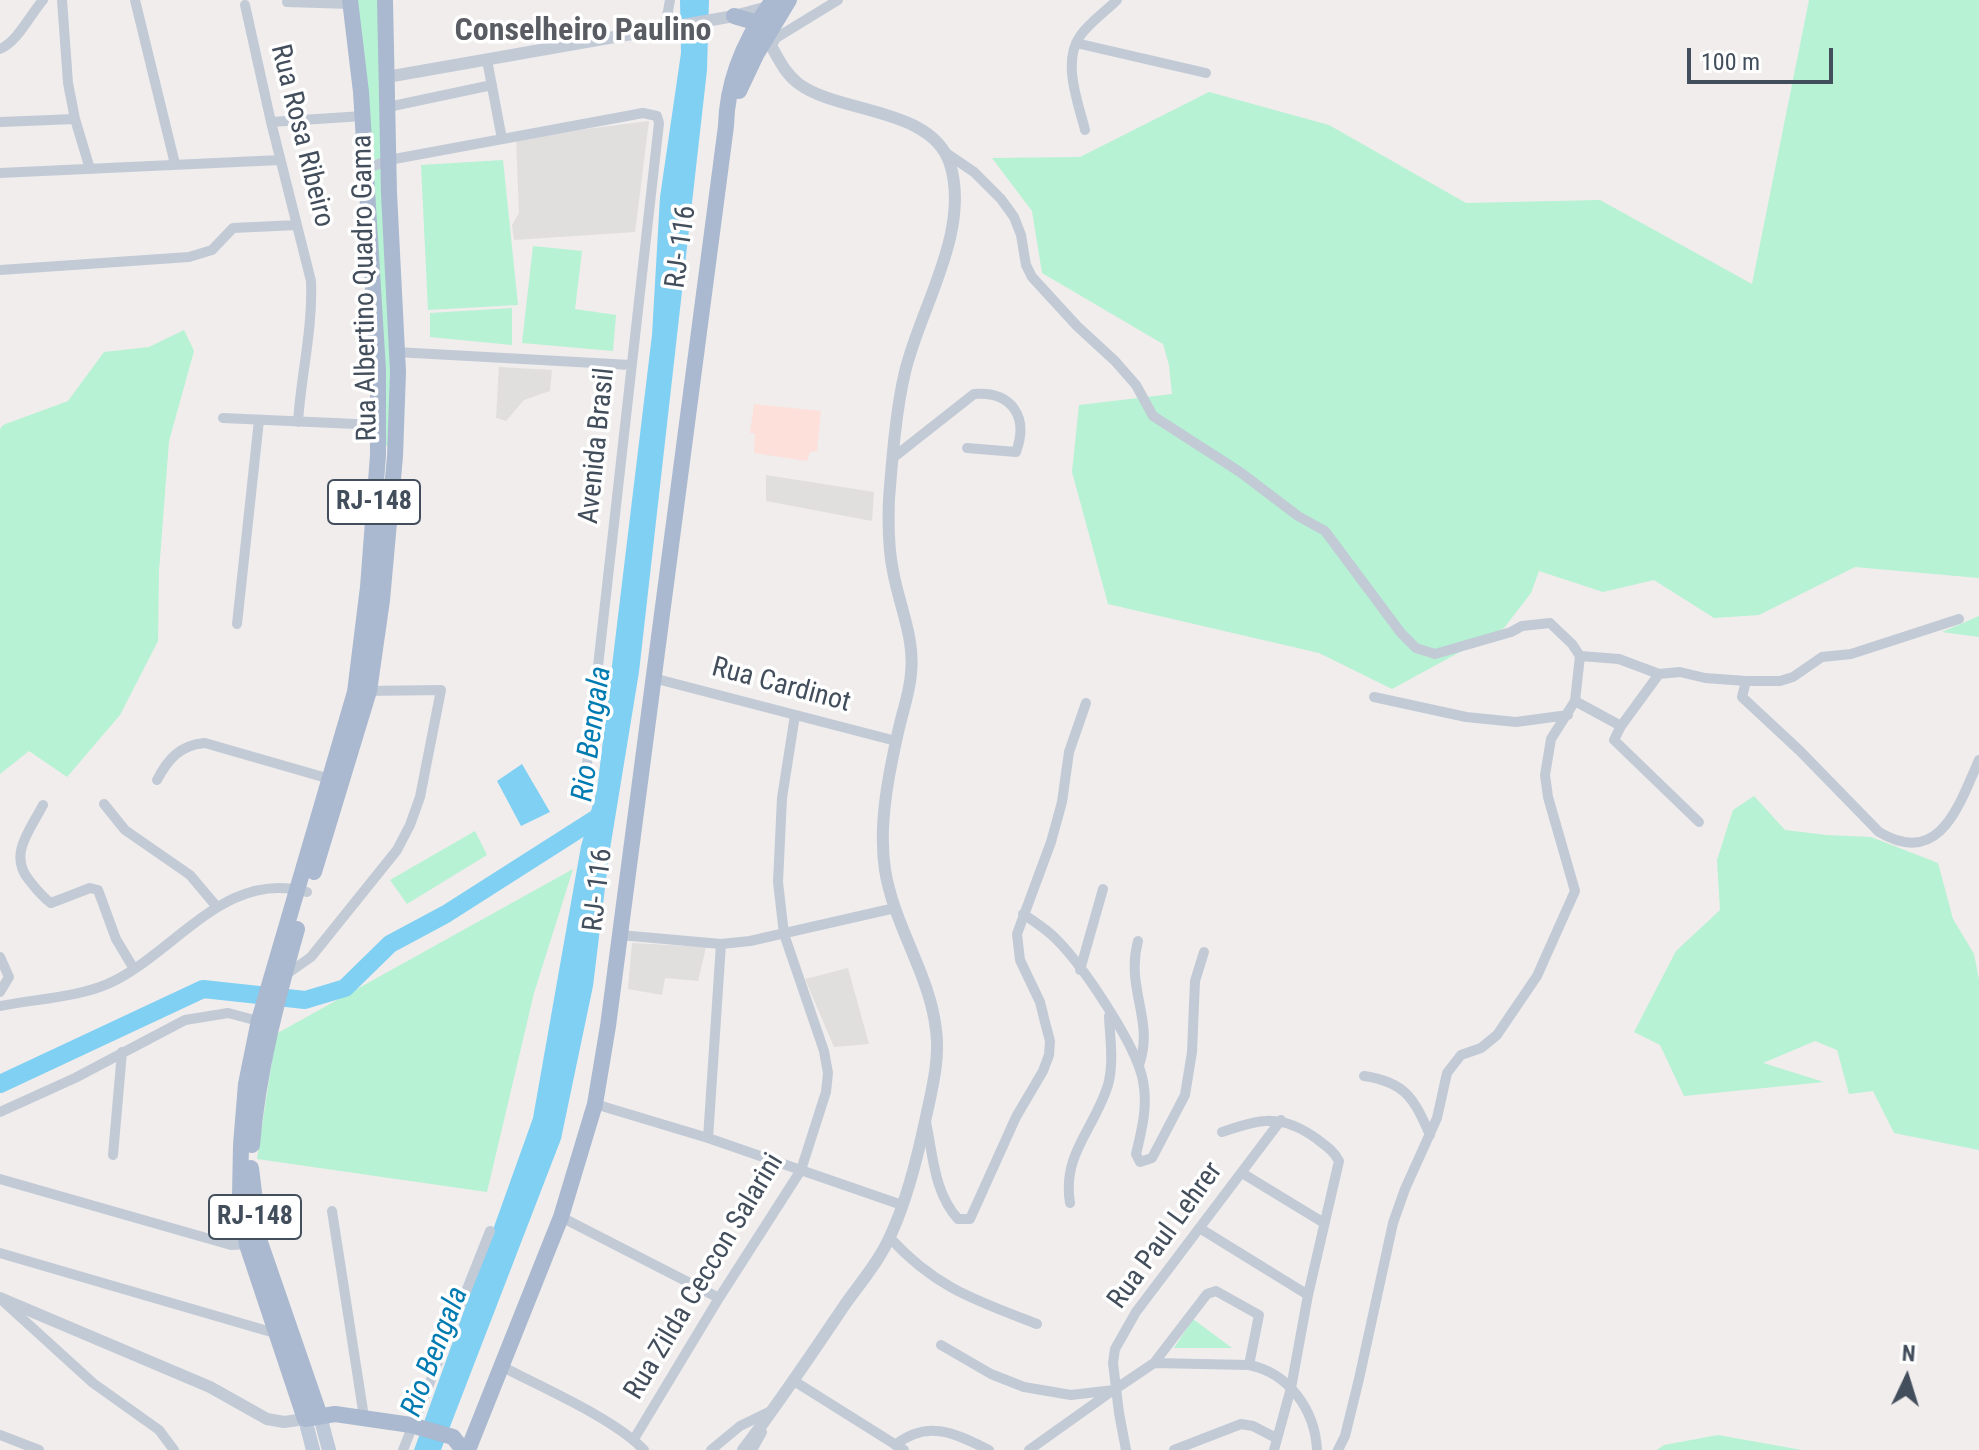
<!DOCTYPE html>
<style>
body{margin:0}
#map{position:relative;width:1979px;height:1450px;overflow:hidden;background:#f0edec;font-family:"Roboto Condensed",sans-serif}
canvas{display:block}
.north{position:absolute;left:1867px;top:1338px;width:80px;height:80px;-webkit-text-stroke:6px #fff;paint-order:stroke;rotate:4deg;font-size:22px;font-weight:700;line-height:32px;text-align:center;color:#434e5c}
.north::after{content:'';display:block;margin:auto;width:28px;height:36px;background:#434e5c;clip-path:polygon(50% 0,100% 100%,50% 72%,0 100%)}
.scale{position:absolute;left:1687px;top:48px;width:146px;height:36px;box-sizing:border-box;border:4px solid #434e5c;border-top:0;padding-left:10px;font-size:24px;line-height:28px;white-space:nowrap;color:#434e5c;-webkit-text-stroke:6px #fff;paint-order:stroke}
</style>
<div id="map">
<canvas width="1979" height="1450"></canvas>
<div class="north">N</div>
<div class="scale">100 m</div>
</div>
<script>
const c = document.querySelector('canvas').getContext('2d');
c.lineJoin = 'round';
function fillPath(path, color) { c.fillStyle = color; c.fill(path, 'evenodd'); }
function stroke(path, color, width, dash) { c.strokeStyle = color; c.lineWidth = width; c.lineCap = dash ? 'butt' : 'round'; c.setLineDash(dash || []); c.stroke(path); }
function write(font, color, halo, rows, align = 'center') {
  c.font = font + ' "Roboto Condensed",sans-serif'; c.lineWidth = 7; c.setLineDash([]); c.textBaseline = 'middle'; c.strokeStyle = halo; c.fillStyle = color; for (const [text, x, y, turn = 0] of rows) {
    c.save(); c.translate(x, y); c.rotate((+turn || 0) * Math.PI / 180); c.textAlign = isNaN(turn) ? turn : align; if (halo) c.strokeText(text, 0, 0); c.fillText(text, 0, 0); c.restore();
  }
}
const education = new Path2D(`
 M649,121L635,232L514,240L512,225L519,213L516,138Z
 M499,367L552,370L550,391L524,400L506,421L496,418Z
 M766,475L874,492L872,521L766,501Z
 M632,943L706,947L698,981L665,978L662,995L628,989Z
 M848,968L869,1044L834,1047L805,979Z`);
const medical = new Path2D(`
 M754,404L821,411L817,451L810,452L807,461L754,453L755,433H750Z`);
const green = new Path2D(`
 M355,0H382L395,447L380,445Z
 M1809,0H1979V578L1855,567L1759,615L1714,618L1654,580L1603,592L1539,571L1531,593L1504,628L1392,689L1319,653L1108,604L1072,472L1079,405L1172,394L1169,365L1163,344L1042,273L1032,211L992,158L1080,157L1209,92L1329,125L1466,203L1600,200L1752,284Z
 M503,160L518,305L428,310L421,165Z
 M533,246L582,251L575,309L616,315L613,351L522,343Z
 M512,308V345L430,337V313Z
 M184,330L194,351L169,441L159,571L158,641L120,715L67,777L29,751L0,774V429L3,425L68,401L104,352L149,347Z
 M1979,616V637L1942,632Z
 M1754,796L1785,830L1826,835L1871,837L1938,863L1953,919L1974,954L1979,980V1150L1894,1133L1873,1091L1849,1094L1837,1050L1815,1041L1763,1063L1824,1082L1684,1096L1660,1045L1634,1032L1676,951L1720,910L1717,860L1733,810Z
 M475,831L487,855L407,904L390,880Z
 M573,869L534,993L487,1192L257,1159L276,1034Z
 M1193,1319L1232,1348H1174Z
 M1718,1435L1802,1450H1657L1664,1445Z`);
const water = new Path2D(`
 M680,0H709L707,70L639,672L609,855L593,986L561,1139L441,1450H414L533,1118L581,846L597,790L652,335L660,197L681,53Z
 M522,764L550,812L521,826L497,781Z`);
const river = new Path2D(`
 M0,1084L203,989L305,1000L345,988L390,944L446,914L606,812`);
const minor = new Path2D(`
 M62,0L68,83L75,119L90,169
 M135,0L175,164
 M287,2L350,4
 M245,5L271,122L311,281C313,329 301,375 298,422
 M665,27L670,0
 M1076,43L1206,73
 M771,46L776,38L838,0
 M0,49C18,41 30,15 43,0
 M487,60L502,139
 M388,107L492,85
 M0,122L75,119
 M271,122L363,116
 M1085,130C1078,102 1062,62 1080,36C1089,23 1105,12 1117,0
 M946,153L974,172L1001,199L1014,217L1021,235L1026,265L1032,277L1077,326L1115,361L1136,385L1153,416L1240,472L1298,516L1325,531L1401,633L1416,648L1435,654L1511,632L1522,626L1550,623L1572,644L1580,656L1619,659L1659,674
 M366,169L389,160L643,113L657,116L659,123L585,782
 M0,173L280,160
 M0,270L189,257L212,250L233,228L297,225
 M396,352L631,365
 M223,418L378,425
 M894,457L974,394C1012,391 1029,417 1016,452L967,448
 M237,624L259,420
 M653,678L896,741
 M1746,681H1780L1793,677L1822,657L1851,654L1959,619
 M1374,697L1466,717L1516,722L1568,715
 M1575,701L1621,726L1659,674L1680,672L1705,678L1746,681L1742,697L1800,751L1879,832C1940,868 1959,805 1979,760
 M1621,726L1614,740L1699,822
 M157,780C168,759 180,745 205,743L330,779
 M104,804L125,830L190,875L217,907
 M43,805C30,830 8,855 29,880C36,889 42,897 51,903L90,888L98,890L116,939L134,969
 M1023,914C1035,922 1048,930 1057,940C1083,966 1137,1046 1143,1081C1148,1106 1142,1129 1136,1154L1140,1162L1152,1158L1185,1095L1192,1052L1195,981L1204,952
 M620,935L721,944L750,941L895,908
 M1138,941C1125,989 1155,1020 1139,1065
 M0,957L9,977L0,992
 M1080,970L1103,889
 M284,976L311,957L397,850L410,825L420,797L441,690L365,691
 M0,1006C35,999 83,997 114,981C179,948 227,869 307,892
 M1364,1076C1406,1082 1414,1099 1430,1135
 M595,1104L708,1138L902,1205
 M0,1112L75,1078L185,1020L228,1013L262,1022
 M926,1122C933,1155 934,1193 958,1219H970L1016,1117L1043,1071L1049,1055L1050,1041L1046,1026L1040,1002L1020,960L1017,934L1051,842L1062,802L1069,752L1086,703
 M1222,1132C1262,1119 1281,1113 1317,1139C1326,1146 1334,1151 1339,1161L1308,1295L1291,1388L1274,1450
 M708,1138L721,944
 M113,1155L122,1052
 M1242,1173L1324,1223
 M0,1179L231,1245L253,1244
 M1070,1203C1062,1154 1094,1130 1108,1085C1114,1063 1110,1038 1109,1016
 M332,1211L364,1417
 M561,1217L719,1298
 M1201,1229L1308,1295
 M890,1238C936,1288 975,1300 1037,1324
 M0,1253L278,1334
 M4,1302L93,1383L159,1430L174,1450
 M941,1345L991,1374L1024,1387L1071,1395L1114,1390L1154,1363L1249,1365C1289,1373 1315,1410 1317,1450
 M1154,1363L1207,1294L1216,1291L1259,1315L1249,1365
 M503,1367C543,1388 615,1419 644,1450
 M794,1381L904,1450
 M0,1435L39,1450
 M634,1439L719,1298L801,1170L826,1092L828,1073L824,1051L784,934L778,882L782,798L795,715
 M895,1445C928,1419 954,1433 989,1450
 M403,1450L490,1231
 M711,1450L740,1426L773,1410
 M752,1450L762,1432
 M1029,1450L1112,1391
 M1126,1450L1119,1413L1113,1363L1115,1349L1136,1312L1281,1120
 M1174,1450L1241,1424L1253,1426L1276,1438
 M1338,1450L1345,1436L1359,1379L1393,1223L1405,1189L1437,1118L1447,1073L1461,1055L1481,1048L1497,1035L1537,976L1575,891L1548,797L1545,775L1551,739L1575,701L1580,656`);
const tertiary = new Path2D(`
 M387,77L734,16L768,7
 M0,1298L210,1387L267,1419L284,1422L305,1419
 M743,1450C779,1403 811,1355 844,1306C861,1282 881,1259 892,1232C908,1197 918,1155 926,1117C932,1089 940,1059 936,1030C930,975 894,926 885,870C878,824 889,772 899,728C903,710 910,691 911,673C915,638 899,605 893,571C888,547 888,524 889,499C892,461 896,409 905,372C920,308 971,231 950,164C932,107 840,114 799,84C783,72 777,55 767,39`);
const secondary = new Path2D(`
 M320,1416L329,1450
 M305,1419L313,1450`);
const primary = new Path2D(`
 M350,0L361,92L378,370V455L368,587L355,692L259,1020L246,1084L241,1145L240,1196L247,1245L305,1419L335,1414L411,1425L453,1437L463,1450
 M734,16L751,21L757,33
 M739,91L756,55L789,0
 M314,872L369,691L382,600L395,456L398,372L389,193L385,0
 M252,1145C258,1071 277,1000 297,929
 M251,1168L260,1242L320,1416
 M468,1450L561,1217L595,1104L608,1026L726,126C727,79 746,37 773,0`);
const shields = [
 [374,502,92],
 [255,1217,92]
];
const shieldNames = [
 ["RJ-148",374,502],
 ["RJ-148",255,1217]
];
const streetNames = [
 ["Rua Rosa Ribeiro",301,136,76],
 ["RJ- 116",682,247,-82],
 ["Rua Albertino Quadro Gama",366,288,-91],
 ["Avenida Brasil",598,446,-84],
 ["Rua Cardinot",781,686,15],
 ["RJ- 116",599,890,-83],
 ["Rua Paul Lehrer",1166,1236,-54],
 ["Rua Zilda Ceccon Salarini",705,1277,-59]
];
const waterNames = [
 ["Rio Bengala",593,734,-82],
 ["Rio Bengala",436,1352,-69]
];
const quarterNames = [
 ["Conselheiro Paulino",583,32]
];
fillPath(education, '#e1dede');
fillPath(medical, '#fde0d9');
fillPath(green, '#b6f2d3');
fillPath(water, '#7fd0f3');
stroke(river, '#7fd0f3', 18);
stroke(minor, '#c2cad6', 10);
stroke(tertiary, '#c2cad6', 12);
stroke(secondary, '#bdc8d8', 14);
stroke(primary, '#aab9cf', 16);
for (const [x, y, w] of shields) { const box = new Path2D(); box.roundRect(x - w / 2, y - 22, w, 44, 6); c.fillStyle = '#fff'; c.fill(box); stroke(box, '#434e5c', 2); }
write('bold 26px', '#434e5c', null, shieldNames);
write('28px', '#434e5c', '#fff', streetNames);
write('italic 30px', '#007bb2', '#fff', waterNames);
write('bold 32px', '#595c62', '#fff', quarterNames);
</script>
